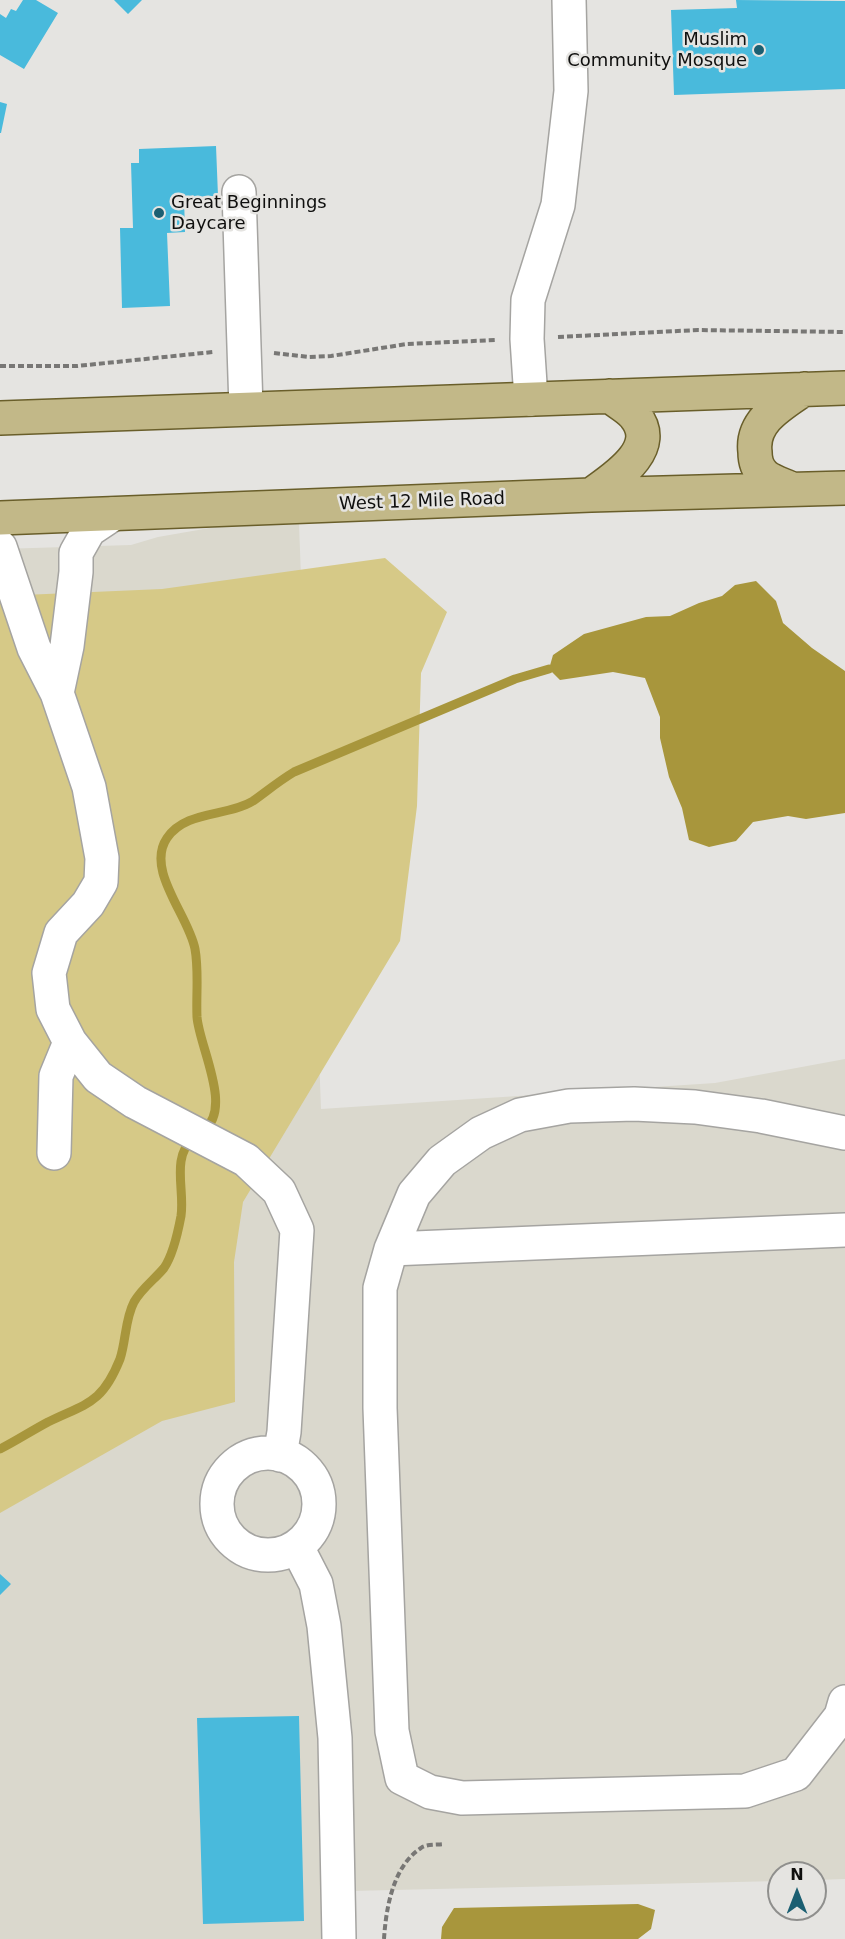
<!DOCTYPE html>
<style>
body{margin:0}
#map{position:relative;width:845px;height:1939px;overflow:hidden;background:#e5e4e1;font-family:"DejaVu Sans",sans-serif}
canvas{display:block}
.north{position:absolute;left:767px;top:1861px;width:60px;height:60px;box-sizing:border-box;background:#e5e4e1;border:2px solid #8f8f8d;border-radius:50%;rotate:0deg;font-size:16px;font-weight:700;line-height:24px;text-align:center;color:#0f0f0e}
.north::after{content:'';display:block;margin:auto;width:21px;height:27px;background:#1b5f72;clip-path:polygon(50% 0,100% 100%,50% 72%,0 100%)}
</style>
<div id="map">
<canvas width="845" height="1939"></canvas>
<div class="north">N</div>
</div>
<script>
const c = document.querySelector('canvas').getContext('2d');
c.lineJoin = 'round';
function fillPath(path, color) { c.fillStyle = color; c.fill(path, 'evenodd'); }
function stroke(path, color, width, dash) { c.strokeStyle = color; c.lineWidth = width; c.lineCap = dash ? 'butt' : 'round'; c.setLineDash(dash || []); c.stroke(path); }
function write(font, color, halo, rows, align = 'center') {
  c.font = font + ' "DejaVu Sans",sans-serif'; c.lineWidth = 5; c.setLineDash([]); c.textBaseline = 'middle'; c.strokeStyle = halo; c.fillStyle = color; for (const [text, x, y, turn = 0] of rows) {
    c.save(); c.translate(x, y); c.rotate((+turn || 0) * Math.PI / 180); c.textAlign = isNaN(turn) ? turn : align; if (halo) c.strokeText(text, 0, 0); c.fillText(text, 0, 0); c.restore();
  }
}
const built = new Path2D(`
 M299,524L321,1109L715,1083L845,1059V1879L815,1880V1873H779V1881L350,1891L352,1939H0V549L131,545L158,537L221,526Z`);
const green = new Path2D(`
 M385,558L447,612L421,673L417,806L400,941L243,1202L234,1262L235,1402L162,1421L0,1513V596L162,589Z`);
const water = new Path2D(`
 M756,581L776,601L783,623L812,648L845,671V813L806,819L788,816L753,822L736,841L709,847L689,840L682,808L669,777L660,738V717L645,678L613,672L560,680L549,669L553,655L584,634L646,617L670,616L699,603L722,596L735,585Z
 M638,1904L655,1910L651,1929L638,1939H441L442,1927L454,1908Z`);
const stream = new Path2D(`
 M204,1130C233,1108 199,1046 197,1017C196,994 199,971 195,949C189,916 145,870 167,838C186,810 227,817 253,801C267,791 279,781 294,772L515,679L549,669
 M0,1449C16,1441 31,1431 48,1422C87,1403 102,1404 120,1359C126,1341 125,1319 134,1302C142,1288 154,1280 164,1268C173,1255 178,1232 181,1216C185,1190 171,1158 193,1138`);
const building = new Path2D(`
 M23,0H36L58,13L24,69L0,55V14L6,18L11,9L16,11Z
 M114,0H142L128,14Z
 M736,0L845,1V89L674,95L671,10L737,8Z
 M0,102L7,104L1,133H0Z
 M216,146L218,196L184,197L185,232L167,233L170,306L122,308L120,228H133L131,163H139V149Z
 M0,1574L11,1584L0,1595Z
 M299,1716L304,1921L203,1924L197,1718Z`);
const path = new Path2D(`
 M558,337L698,330L845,332
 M274,353L309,357L331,356L407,344L496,340
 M0,366H77L213,352
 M384,1939C386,1908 393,1866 421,1848C426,1844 437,1845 444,1844`);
const minor = new Path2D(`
 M239,192L246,408
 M531,399L527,339L528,300L558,205L571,91L569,0
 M0,547L34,648L57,693L67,646L76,572V553L89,530L113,514
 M57,693L89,787L102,858L101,882L88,904L61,933L49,973L53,1009L70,1042L98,1077L135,1102L246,1160L279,1191L297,1230L284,1432L280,1455
 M845,1133L761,1116L695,1107L634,1104L569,1106L520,1115L481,1133L442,1161L414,1194L391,1249L380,1288V1408L392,1731L402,1778L430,1792L462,1798L745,1791L796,1774L841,1716L845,1702
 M54,1153L56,1076L70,1042
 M391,1249L845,1230
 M217 1504a51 51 0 1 1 102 0a51 51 0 1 1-102 0Z
 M297,1547L316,1584L324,1626L335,1738L339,1939`);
const major = new Path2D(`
 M0,418L845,388
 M792,489C784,485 769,481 763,474C757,468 755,461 755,452C751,421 781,405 804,389
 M591,495C613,479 662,449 635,416C629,408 617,402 610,396
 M0,518L591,495L845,488`);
const markers = [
 [759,50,6,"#1b5f72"],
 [159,213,6,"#1b5f72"]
];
const poiNames = [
 ["Muslim",747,40],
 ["Community Mosque",747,61],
 ["Great Beginnings",171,203,"left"],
 ["Daycare",171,224,"left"]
];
const streetNames = [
 ["West 12 Mile Road",422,502,-2]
];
fillPath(built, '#dad8cd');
fillPath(green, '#d6c987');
fillPath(water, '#a8963c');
stroke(stream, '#a8963c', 9);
fillPath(building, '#49badc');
stroke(minor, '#a5a4a1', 36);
stroke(major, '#695e2a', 36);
stroke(path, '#787775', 4, [6, 3]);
stroke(minor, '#fff', 33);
stroke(major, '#c2b888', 33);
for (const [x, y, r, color] of markers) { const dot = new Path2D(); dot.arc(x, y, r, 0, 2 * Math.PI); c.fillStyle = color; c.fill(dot); stroke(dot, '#e5e4e1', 2); }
write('18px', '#0f0f0e', '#e5e4e1', poiNames, 'right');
write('18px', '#0f0f0e', '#e5e4e1', streetNames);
</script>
